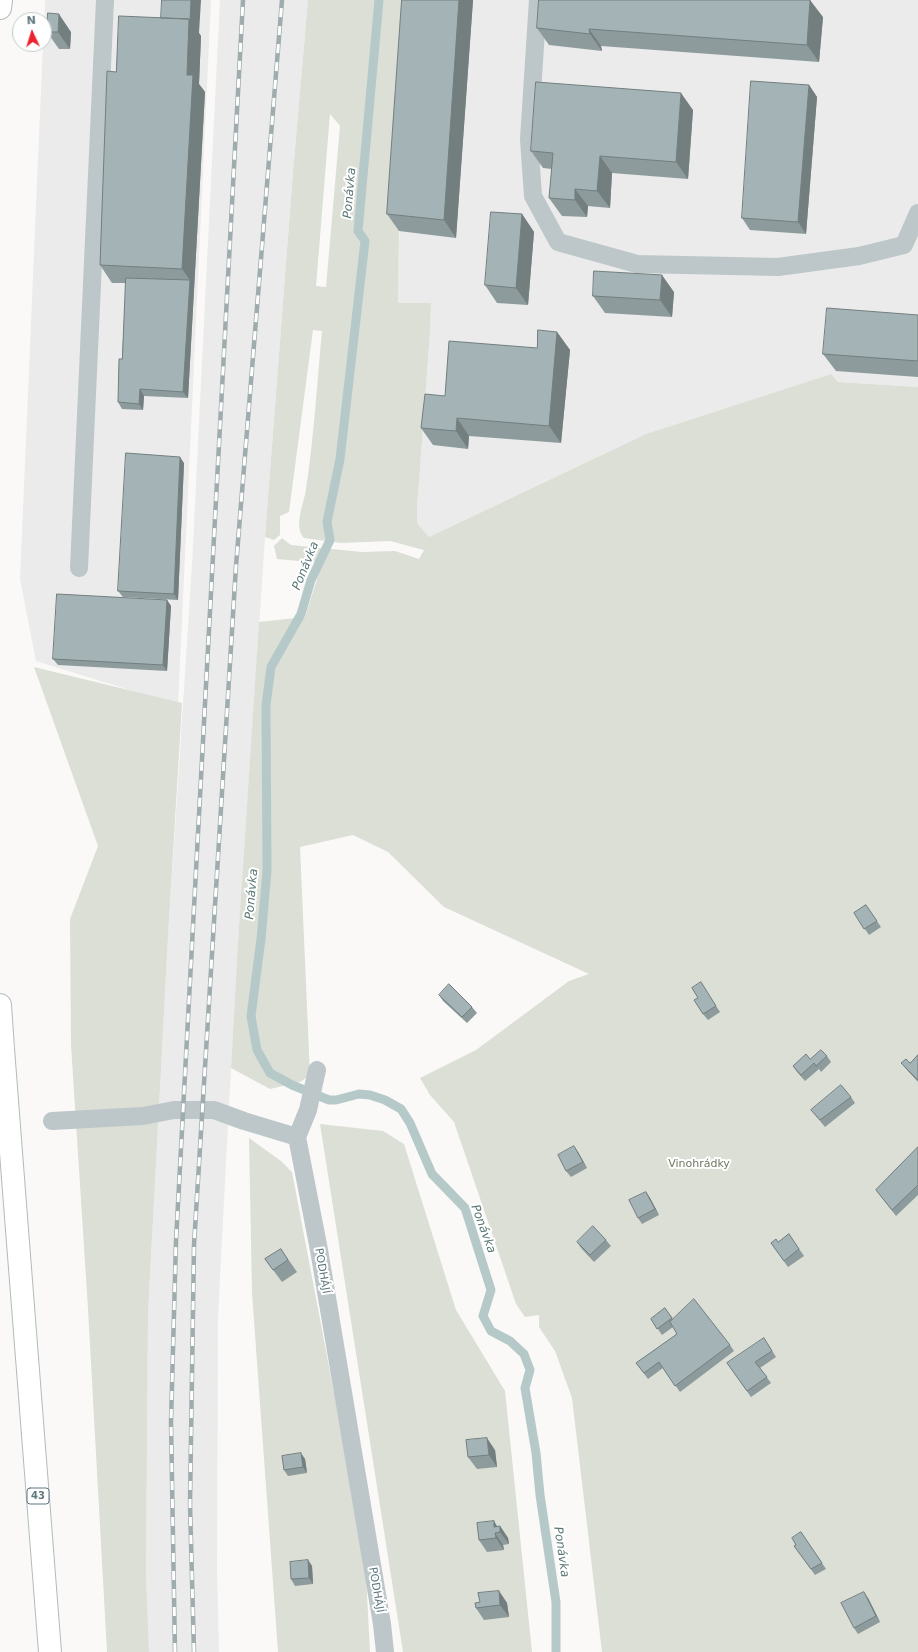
<!DOCTYPE html>
<meta charset="utf-8">
<style>
body{margin:0}
#map{position:relative;width:918px;height:1652px;overflow:hidden;background:#faf9f7;font-family:"DejaVu Sans",sans-serif}
canvas{display:block}
.north{position:absolute;left:12px;top:12px;width:40px;height:40px;box-sizing:border-box;background:#fff;border:1px solid #bfc9cb;border-radius:50%;rotate:356deg;font-size:11px;font-weight:700;line-height:16px;text-align:center;color:#5e787e}
.north::after{content:'';display:block;margin:auto;width:14px;height:18px;background:#eb252f;clip-path:polygon(50% 0,100% 100%,50% 72%,0 100%)}
</style>
<div id="map">
<canvas width="918" height="1652"></canvas>
<div class="north">N</div>
</div>
<script>
const c = document.querySelector('canvas').getContext('2d');
c.lineJoin = 'round';
function fillPath(path, color) { c.fillStyle = color; c.fill(path, 'evenodd'); }
function stroke(path, color, width, dash) { c.strokeStyle = color; c.lineWidth = width; c.lineCap = dash ? 'butt' : 'round'; c.setLineDash(dash || []); c.stroke(path); }
function write(font, color, halo, rows, align = 'center') {
  c.font = font + ' "DejaVu Sans",sans-serif'; c.lineWidth = 4; c.setLineDash([]); c.textBaseline = 'middle'; c.strokeStyle = halo; c.fillStyle = color; for (const [text, x, y, turn = 0] of rows) {
    c.save(); c.translate(x, y); c.rotate((+turn || 0) * Math.PI / 180); c.textAlign = isNaN(turn) ? turn : align; if (halo) c.strokeText(text, 0, 0); c.fillText(text, 0, 0); c.restore();
  }
}
const built = new Path2D(`
 M45,0H211L178,705L36,661L20,579L43,44H44Z
 M220,0H308L293,172L265,537L238,942L226,1162L218,1316L217,1571L219,1652H149L146,1572L148,1314L168,937L192,565Z
 M417,0H918V387L838,382L831,374L646,434L429,537L417,523V508L430,333L431,303L398,304L399,241Z`);
const green = new Path2D(`
 M308,0H415L399,231L398,303H431L430,333L417,508V523L429,537L646,434L831,374L838,382L918,387V1652H602L572,1398L555,1351L539,1327V1315L525,1317L516,1304L454,1122L430,1095L420,1078L476,1050L569,981L589,974L444,907L388,852L353,835L300,847L310,1075L300,1082L270,1089L231,1068L238,942L259,622L305,617L322,563L277,559L274,546L282,538L291,545L362,552L395,551L419,559L424,550L390,541L341,543L304,538C293,526 304,504 306,489C314,437 317,383 322,331L313,330L289,512L280,516V535L274,540L265,537L293,172ZM330,114L340,126L326,287L316,286Z
 M34,667L182,703L168,937L148,1314L146,1572L149,1652H107L88,1309L71,1045L70,919L98,846Z
 M320,1124L383,1131L404,1144L456,1310L505,1391L532,1652H403Z
 M249,1138L281,1161L292,1172L365,1556L370,1652H278L252,1293Z`);
const stream = new Path2D(`
 M379,0L358,231L365,241L340,459L327,522L330,540L311,580L301,614L271,667L266,705L267,871L261,939L251,1016L257,1050L270,1073L292,1085L329,1100H336L359,1094L370,1095L385,1100L401,1109L410,1123L432,1174L465,1208L491,1290L483,1316L491,1331L510,1341L524,1354L530,1370L525,1388L526,1394L536,1453L540,1495L556,1602V1652`);
const service = new Path2D(`
 M538,0L529,139L533,196L558,242L637,264L778,267L859,256L904,245L918,213
 M79,568L105,0
 M52,1121L143,1116L174,1110H214L244,1121L297,1137
 M297,1137L319,1250L382,1624L385,1652
 M297,1137L308,1110L317,1070`);
const trunk = new Path2D(`
 M0,8L1,0
 M0,1005L3,1049
 M16,1217L50,1652`);
const rail = new Path2D(`
 M175,1652L171,1422L176,1241L243,0
 M194,1652L190,1504L194,1245L236,566L282,0`);
const trunkBridge = new Path2D(`
 M3,1049L16,1217`);
const wall = new Path2D(`
 M402,0H473L456,238L399,231L387,214Z
 M823,17L819,62L601,46L602,51L549,45L537,28Z
 M161,18L199,33L201,36L199,84L205,92L188,398L144,396L143,410L122,409L118,402L122,359L126,283H112L100,265L116,72Z
 M47,32H71L70,49H59Z
 M809,85L817,97L806,234L750,230L742,218Z
 M693,110L688,179L612,173L610,208L588,206L587,217L562,216L549,198L552,169L543,168L531,151Z
 M522,214L534,232L528,305L497,303L485,285Z
 M674,292L672,317L605,313L593,296Z
 M918,315V377L836,371L823,354Z
 M557,332L570,350L561,443L469,436L468,449L433,445L421,428L445,396L537,348Z
 M184,463L178,600L123,597L118,591Z
 M167,600L171,606L167,671L58,665L53,659Z
 M866,905L881,927L869,935L854,913Z
 M705,989L720,1012L708,1020L703,1014L698,998Z
 M439,995L472,1007L477,1013L467,1023L443,1001Z
 M918,1055V1082L906,1069L901,1063H910Z
 M827,1056L831,1062L821,1072L819,1069L805,1081L797,1072L793,1066L810,1059Z
 M851,1097L855,1103L825,1127L811,1110Z
 M918,1147V1195L896,1216L876,1190Z
 M578,1152L587,1168L571,1177L566,1171Z
 M646,1192L650,1198L659,1215L642,1224L638,1218Z
 M789,1234L804,1256L788,1267L771,1243L778,1242Z
 M606,1240L611,1246L594,1262L581,1248L577,1242Z
 M281,1249L297,1272L282,1282L265,1259Z
 M665,1308L673,1319L730,1345L734,1351L680,1392L663,1368L648,1379L636,1363L677,1334L673,1327L662,1335L651,1319Z
 M768,1344L776,1357L760,1368L771,1383L751,1397L727,1363Z
 M495,1450L497,1467L477,1469L468,1457Z
 M305,1459L307,1473L288,1476L284,1470Z
 M497,1526H500L508,1538L509,1544L503,1545L504,1550L487,1552L479,1540Z
 M801,1532L826,1569L815,1575L794,1546L796,1545Z
 M308,1560L312,1566L313,1584L295,1586L291,1579Z
 M499,1591L507,1603L509,1617L484,1620L476,1608L480,1602Z
 M868,1598L880,1622L858,1634L854,1628Z`);
const shadedWall = new Path2D(`
 M191,0H201L199,33L201,36L199,84L205,92L188,398L183,392L190,280L182,269L187,75L189,19Z
 M459,0H473L456,238L444,220Z
 M810,0L823,17L819,62L807,45Z
 M59,14L71,32L70,49L58,32Z
 M589,29L601,46L602,51L590,34Z
 M809,85L817,97L806,234L798,222Z
 M681,93L693,110L688,179L676,162Z
 M600,156L612,173L610,208L597,191Z
 M575,189L588,206L587,217L575,200Z
 M522,214L534,232L528,305L516,288Z
 M662,275L674,292L672,317L660,300Z
 M557,332L570,350L561,443L549,426Z
 M140,389L144,396L143,410L139,404Z
 M457,418L469,436L468,449L456,431Z
 M180,457L184,463L178,600L174,594Z
 M167,600L171,606L167,671L163,665Z
 M574,1146L578,1152L587,1168L583,1162Z
 M646,1192L650,1198L659,1215L655,1209Z
 M487,1438L495,1450L497,1467L489,1455Z
 M301,1453L305,1459L307,1473L303,1467Z
 M494,1521L500,1531V1526L508,1538L509,1544L500,1532L494,1527Z
 M495,1533L503,1545L504,1550L496,1538Z
 M308,1560L312,1566L313,1584L309,1578Z
 M499,1591L507,1603L509,1617L500,1605Z
 M864,1592L868,1598L880,1622L876,1616Z`);
const building = new Path2D(`
 M162,0H191L190,21L189,19L161,18Z
 M402,0H459L444,220L387,214Z
 M539,0H810L807,45L589,29L590,34L537,28Z
 M48,13L59,14L58,32H47Z
 M119,16L189,19L187,75H193L182,269L100,265L107,71L116,72Z
 M751,81L809,85L798,222L742,218Z
 M536,82L681,93L676,162L600,156L597,191L575,189V200L549,198L553,153L531,151Z
 M491,212L522,214L516,288L485,285Z
 M594,271L662,275L660,300L593,296Z
 M126,278L190,280L183,392L140,389L139,404L118,402L119,359H122Z
 M827,308L918,315V361L823,354Z
 M538,330L557,332L549,426L457,418L456,431L421,428L425,394L445,396L449,341L537,348Z
 M126,453L180,457L174,594L118,591Z
 M57,594L167,600L163,665L53,659Z
 M866,905L877,921L864,929L854,913Z
 M701,982L716,1006L703,1014L694,1000L698,998L692,988Z
 M449,984L472,1007L462,1017L439,995Z
 M821,1050L827,1056L816,1066L814,1063L801,1075L793,1066L806,1054L810,1059Z
 M918,1055V1080L901,1063L906,1059L910,1063Z
 M841,1085L851,1097L820,1120L811,1110Z
 M574,1146L583,1162L566,1171L558,1155Z
 M918,1147V1185L892,1210L876,1190Z
 M646,1192L655,1209L638,1218L629,1200Z
 M593,1226L606,1240L590,1255L577,1242Z
 M789,1234L799,1249L784,1261L771,1243L776,1239L778,1242Z
 M281,1249L288,1260L273,1270L265,1259Z
 M694,1299L730,1345L675,1386L659,1362L644,1373L636,1363L677,1334L670,1322Z
 M665,1308L672,1318L657,1329L651,1319Z
 M764,1338L772,1351L755,1362L767,1377L747,1391L727,1363Z
 M487,1438L489,1455L468,1457L466,1440Z
 M301,1453L303,1467L284,1470L282,1456Z
 M494,1521V1527L500,1526V1532L495,1533L496,1538L479,1540L477,1523Z
 M801,1532L822,1563L811,1569L794,1546L796,1545L792,1538Z
 M308,1560L309,1578L291,1579L290,1562Z
 M499,1591L500,1605L476,1608L475,1603L480,1602L478,1593Z
 M864,1592L876,1616L854,1628L841,1603Z`);
const shields = [
 [38,1496,22]
];
const shieldNames = [
 ["43",38,1496]
];
const parkNames = [
 ["Vinohrádky",699,1164]
];
const streetNames = [
 ["PODHÁJÍ",322,1271,80],
 ["PODHÁJÍ",376,1590,80]
];
const waterNames = [
 ["Ponávka",350,193,-85],
 ["Ponávka",306,566,-68],
 ["Ponávka",252,894,-85],
 ["Ponávka",483,1229,70],
 ["Ponávka",561,1552,82]
];
fillPath(built, '#eaebea');
fillPath(green, '#dbdfd6');
stroke(stream, '#b6c9c9', 9);
stroke(trunk, '#b3bbbc', 24);
stroke(service, '#bdc6c8', 18);
stroke(trunk, '#fff', 22);
stroke(rail, '#9facae', 4.5);
stroke(rail, '#fff', 3, [9]);
stroke(trunkBridge, '#b3bbbc', 24, []);
stroke(trunkBridge, '#fff', 22);
fillPath(wall, '#8d9b9d');
fillPath(shadedWall, '#737e7f');
fillPath(building, '#a4b4b6');
stroke(building, '#737e7f', 1);
for (const [x, y, w] of shields) { const box = new Path2D(); box.roundRect(x - w / 2, y - 8, w, 16, 3); c.fillStyle = '#fff'; c.fill(box); stroke(box, '#5e787e', 1); }
write('bold 10px', '#5e787e', null, shieldNames);
write('11px', '#6e7a62', '#fff', parkNames);
write('11px', '#5e787e', '#fff', streetNames);
write('italic 12px', '#597675', '#fff', waterNames);
</script>
